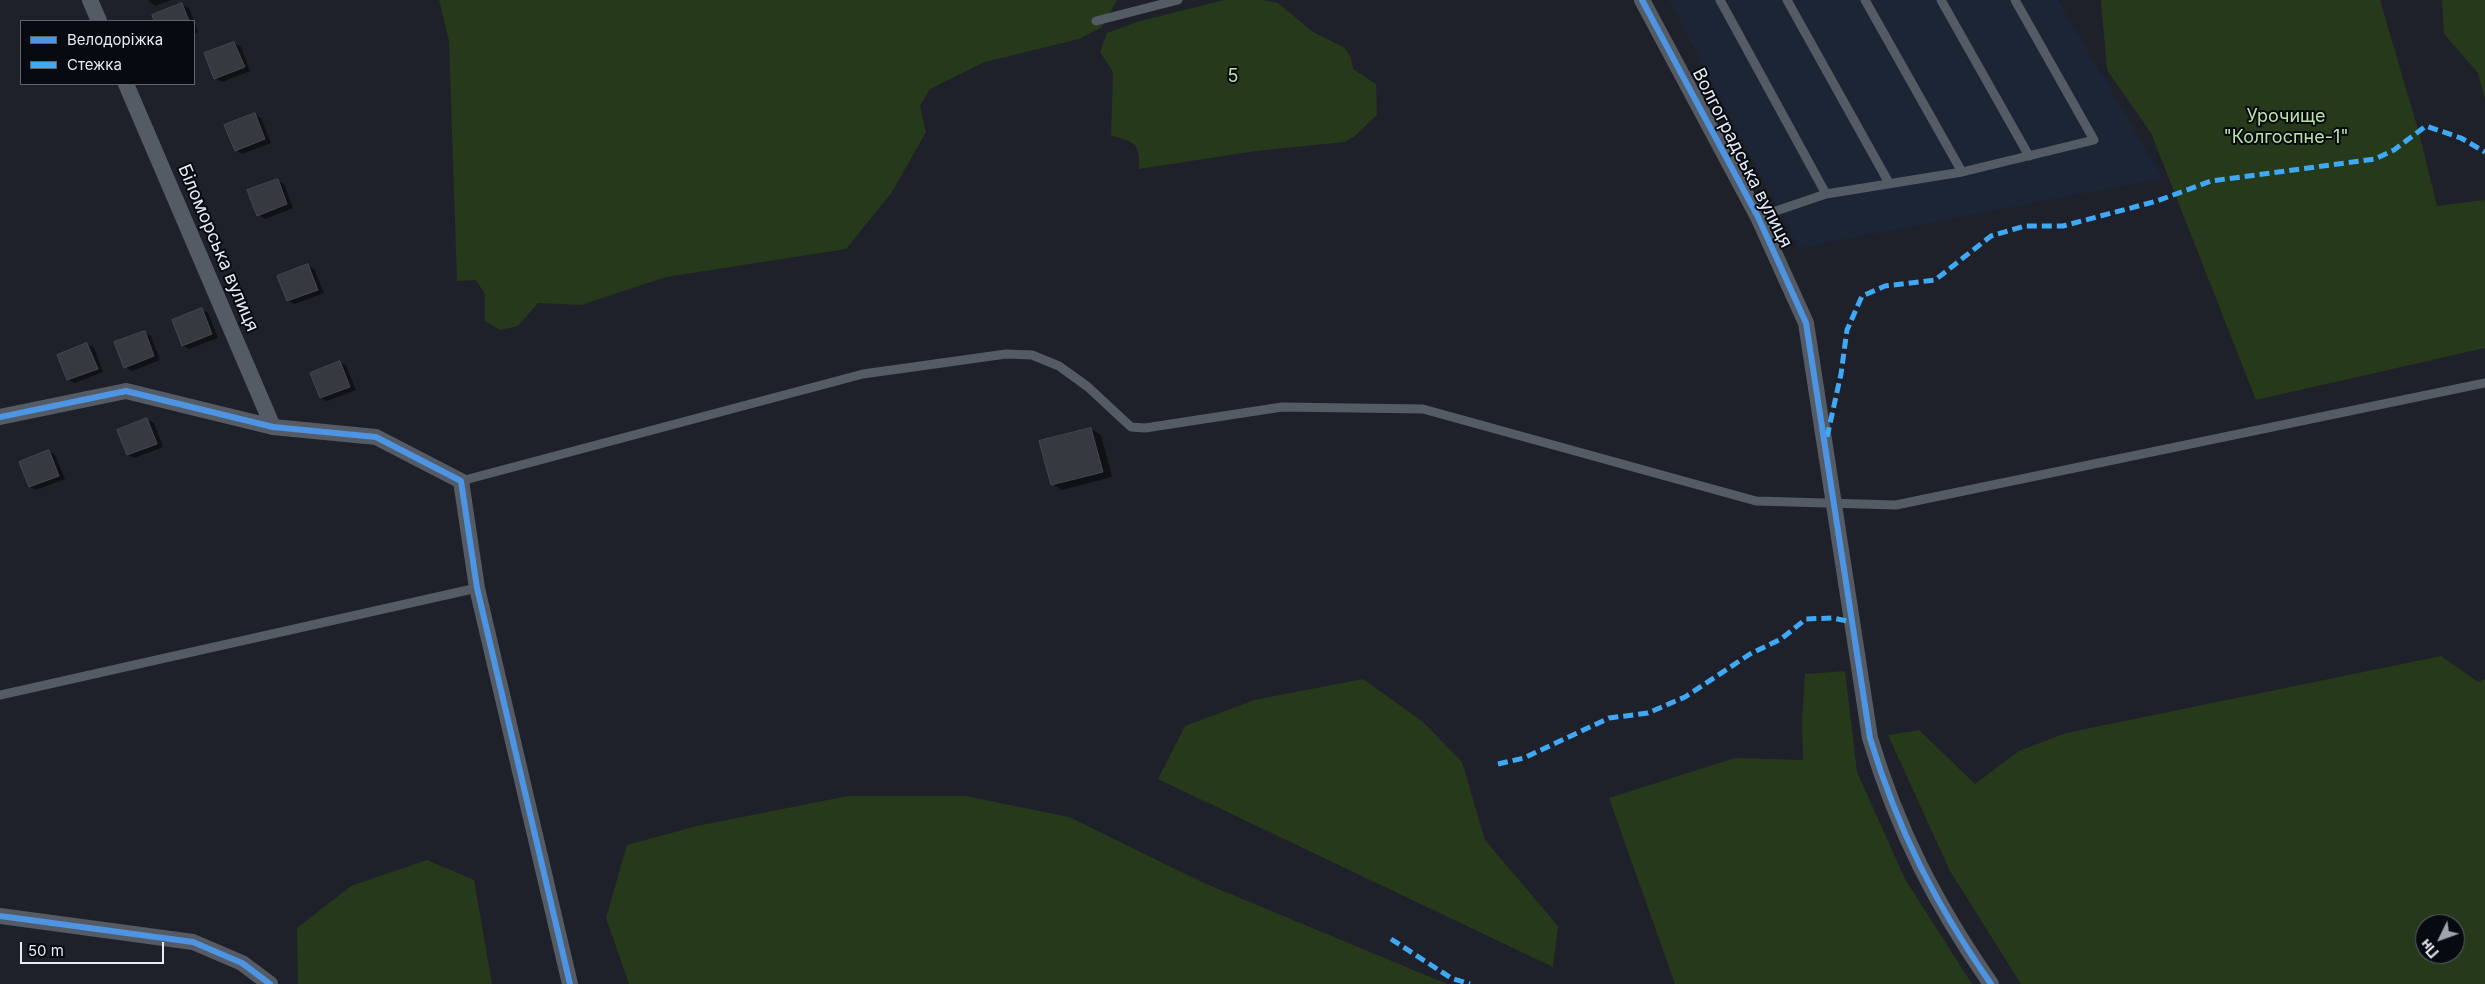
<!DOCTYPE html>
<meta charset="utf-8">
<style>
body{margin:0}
#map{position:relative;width:2485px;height:984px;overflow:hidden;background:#1e2129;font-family:Inter,sans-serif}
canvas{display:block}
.legend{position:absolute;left:20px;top:20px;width:175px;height:65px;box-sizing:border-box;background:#070a10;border:1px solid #60646b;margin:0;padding:6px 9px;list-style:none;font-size:15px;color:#e6ecf4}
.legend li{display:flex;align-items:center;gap:10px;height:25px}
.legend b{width:25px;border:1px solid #60646b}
.north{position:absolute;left:2415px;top:914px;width:50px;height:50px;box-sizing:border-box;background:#070a10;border:1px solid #60646b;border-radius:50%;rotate:228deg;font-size:14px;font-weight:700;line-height:20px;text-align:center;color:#e6ecf4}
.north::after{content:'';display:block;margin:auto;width:18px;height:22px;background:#a0a5ad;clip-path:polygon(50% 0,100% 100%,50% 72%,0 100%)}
.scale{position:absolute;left:20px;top:942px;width:144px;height:22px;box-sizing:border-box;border:2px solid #e6ecf4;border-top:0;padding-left:6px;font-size:15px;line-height:18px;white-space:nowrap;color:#e6ecf4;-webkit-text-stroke:4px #070a10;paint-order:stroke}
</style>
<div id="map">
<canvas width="2485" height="984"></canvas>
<ul class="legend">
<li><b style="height:6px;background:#4d94e3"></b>Велодоріжка</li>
<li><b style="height:6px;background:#3fa9f5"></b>Стежка</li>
</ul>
<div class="north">Пн</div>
<div class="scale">50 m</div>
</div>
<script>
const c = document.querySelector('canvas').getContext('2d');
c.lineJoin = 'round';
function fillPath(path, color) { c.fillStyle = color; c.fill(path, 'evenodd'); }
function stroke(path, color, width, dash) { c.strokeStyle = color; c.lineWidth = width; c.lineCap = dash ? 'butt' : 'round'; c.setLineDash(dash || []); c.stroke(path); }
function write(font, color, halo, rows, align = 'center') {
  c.font = font + ' Inter,sans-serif'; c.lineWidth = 4; c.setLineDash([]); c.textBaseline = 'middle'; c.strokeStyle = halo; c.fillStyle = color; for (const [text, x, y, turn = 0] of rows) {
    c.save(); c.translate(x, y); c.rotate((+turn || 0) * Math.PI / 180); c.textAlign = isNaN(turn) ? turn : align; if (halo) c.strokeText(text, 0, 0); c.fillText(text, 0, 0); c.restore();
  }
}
const built = new Path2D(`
 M1669,0H2058L2163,178L1799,248Z`);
const green = new Path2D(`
 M439,0H1117L1102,27L1079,39L985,62L930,89L920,106L926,132L892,192L846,249L666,277L581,305L538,303L518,326L500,330L485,321V294L476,280L457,281L449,41Z
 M1224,0H1263L1278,3L1313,32L1345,48L1351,58L1353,69L1376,84L1377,115L1355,136L1344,142L1256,151L1139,169C1140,142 1135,143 1111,135L1113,72L1100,52L1107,33L1137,22Z
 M2101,0H2380L2419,133L2437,206L2485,200V348L2256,400L2151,133L2107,70Z
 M2442,0H2485V99L2478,73L2444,34Z
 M2441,656L2478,682L2485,679V984H2021L1950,871L1888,735L1919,730L1975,784L2019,751L2066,733ZM2425,924H2455V954H2425Z
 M1845,671L1857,772L1905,879L1972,984H1675L1609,798L1735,758L1803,760L1802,720L1805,674Z
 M1363,679L1423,722L1462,762L1485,840L1558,926L1553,967L1158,779L1185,726L1254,700Z
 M848,796H965L1069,817L1204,883L1447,984H629L606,918L627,845L697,826Z
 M427,860L474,880L492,984H298L297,928L351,886Z`);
const shadow = new Path2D(`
 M148,0H171L155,6Z
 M182,4L189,8L194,21H156L154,15Z
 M194,21L198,32L194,34Z
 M234,43L241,47L250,71L222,82L215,78Z
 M255,115L261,118L271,143L242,154L236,150Z
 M277,180L284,184L293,208L265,219L258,215Z
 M308,265L314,269L324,293L295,304L288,301L279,277Z
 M202,310L208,313L218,338L189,349L183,345Z
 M144,332L151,336L160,360L132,371L125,367Z
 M87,344L94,348L103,372L75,383L68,380Z
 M340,362L346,366L356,390L327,401L321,398Z
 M147,419L154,423L163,447L134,458L128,455Z
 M1091,429L1101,435L1112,477L1062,490L1052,484Z
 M49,451L55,455L65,479L36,490L30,487Z`);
const building = new Path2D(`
 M182,3L189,21H154L152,15Z
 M234,42L245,67L214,79L204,53Z
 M255,113L265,139L235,151L224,125Z
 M278,179L287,204L257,216L247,190Z
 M308,264L318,290L287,301L277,276Z
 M202,308L212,334L182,346L172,320Z
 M145,331L154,356L124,368L114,342Z
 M87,343L98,369L67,380L57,355Z
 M340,361L350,387L320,398L310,373Z
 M147,418L157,444L127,455L117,430Z
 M1091,428L1103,472L1051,485L1039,441Z
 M49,450L59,476L29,487L19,462Z`);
const service = new Path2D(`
 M1720,0L1826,194
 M1787,0L1889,183
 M1865,0L1962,172
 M1941,0L2029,156
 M1096,21L1178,0
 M1758,217L1826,194L1962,172L2094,140L2015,0
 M461,481L863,374L1006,354L1032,355L1059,366L1088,387L1131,427L1145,428L1282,407L1423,409L1756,501L1896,505L2485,383
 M0,695L477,588`);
const minor = new Path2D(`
 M90,0L99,21
 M1642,0L1758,217L1806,323L1870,738C1898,831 1936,905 1991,984
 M126,84L273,427
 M0,417L126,391L273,427L376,437L461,481L477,588L570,984
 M0,916L193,942L242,963L270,984`);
const quiet = new Path2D(`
 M1827,437L1841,374L1847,330L1862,296L1885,286L1935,280L1991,236L2025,226H2063L2157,201L2211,181L2375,159L2394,150L2426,126L2461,138L2485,152
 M1498,764L1524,758L1609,718L1648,713L1685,697L1750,654L1781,639L1806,619L1833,618L1852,622
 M1391,939L1451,978L1470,984`);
const cycleway = new Path2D(`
 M1642,0L1758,217L1806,323L1870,738C1898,831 1936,905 1991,984
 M0,417L126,391L273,427L376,437L461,481L477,588L570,984
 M0,916L193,942L242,963L270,984`);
const parkNames = [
 ["5",1233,77],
 ["Урочище",2286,117],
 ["\"Колгоспне-1\"",2286,138]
];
const streetNames = [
 ["Волгоградська вулиця",1742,158,63],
 ["Біломорська вулиця",218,248,67]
];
fillPath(built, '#1c2536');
fillPath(green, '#26391b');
fillPath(shadow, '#0007');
fillPath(building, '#363940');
stroke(building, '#45484e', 1);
stroke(service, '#545b65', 9);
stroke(minor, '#545b65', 16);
stroke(quiet, '#3fa9f5', 5, [10, 5]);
stroke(cycleway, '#4d94e3', 6);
write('18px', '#bae2a2', '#070a10', parkNames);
write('18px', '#e6ecf4', '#070a10', streetNames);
</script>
